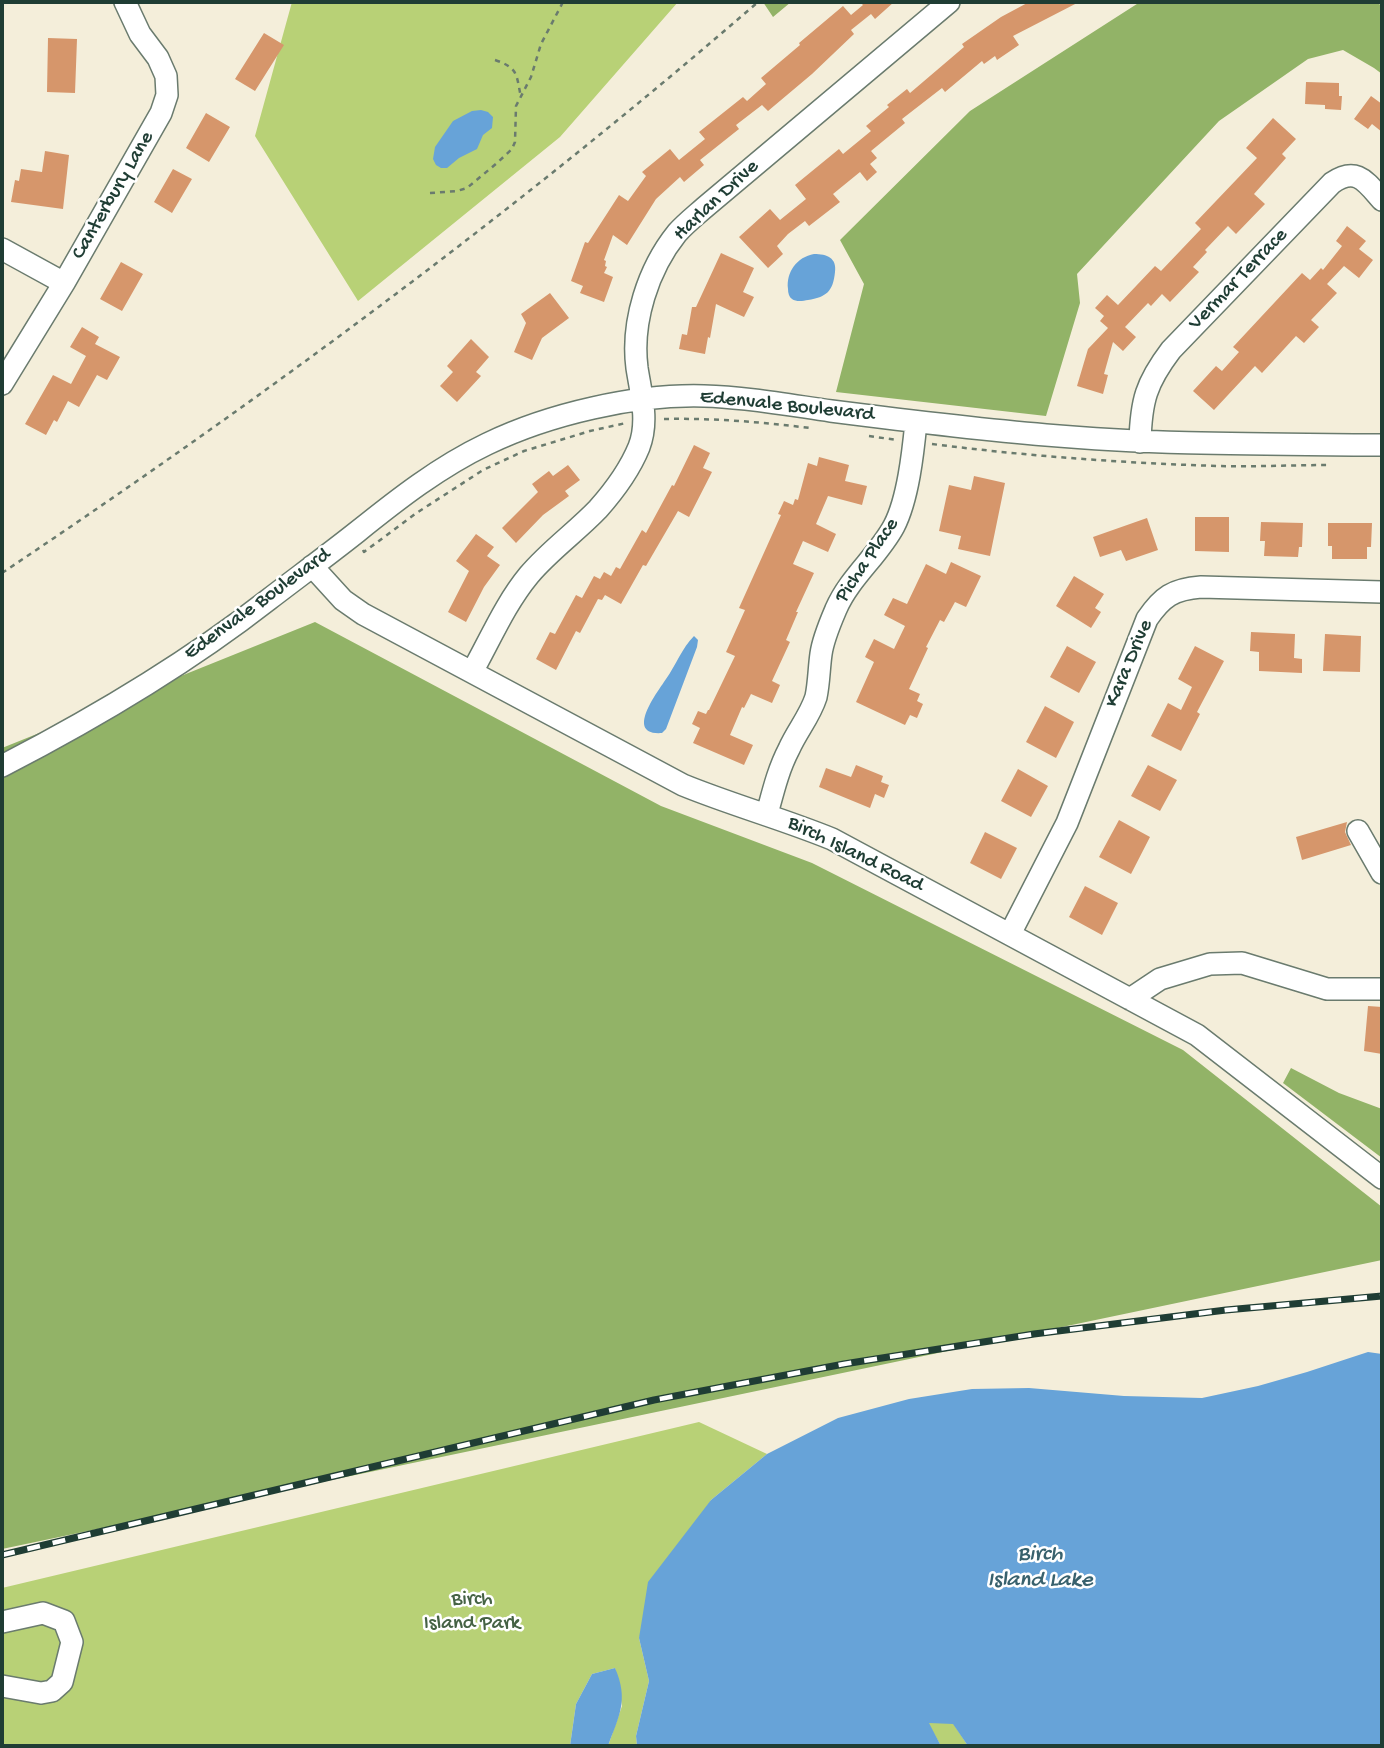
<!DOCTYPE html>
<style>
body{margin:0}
#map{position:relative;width:1384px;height:1748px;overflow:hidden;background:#f4eeda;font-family:"Gochi Hand",sans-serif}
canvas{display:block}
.frame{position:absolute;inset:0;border:4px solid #1f3d34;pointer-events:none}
</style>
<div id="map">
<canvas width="1384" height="1748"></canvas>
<div class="frame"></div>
</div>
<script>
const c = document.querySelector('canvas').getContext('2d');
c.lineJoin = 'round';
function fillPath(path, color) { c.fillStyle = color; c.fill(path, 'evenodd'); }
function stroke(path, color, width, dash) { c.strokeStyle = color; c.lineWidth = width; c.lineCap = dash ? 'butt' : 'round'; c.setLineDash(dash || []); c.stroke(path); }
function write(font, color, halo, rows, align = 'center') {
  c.font = font + ' "Gochi Hand",sans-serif'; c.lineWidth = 5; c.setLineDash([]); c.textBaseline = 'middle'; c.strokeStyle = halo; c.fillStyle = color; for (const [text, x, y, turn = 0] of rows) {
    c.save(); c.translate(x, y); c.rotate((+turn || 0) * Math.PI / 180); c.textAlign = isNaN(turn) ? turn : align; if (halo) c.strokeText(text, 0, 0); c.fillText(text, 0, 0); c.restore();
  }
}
const green = new Path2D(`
 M292,2H678L560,137L358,301L255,136Z
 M699,1422L767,1454L711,1500L639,1638L649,1681L636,1736L637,1746H608L622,1706L615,1668L592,1674L576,1704L570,1746H2V1588Z
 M928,1723H953L968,1746H941Z`);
const forest = new Path2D(`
 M763,2H791L773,17Z
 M1140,2H1378L1382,8V74L1374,68L1343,50L1308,59L1219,121L1077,274L1080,303L1046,416L836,392L864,284L840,240L970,111Z
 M315,622L661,806L812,863L1183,1050L1382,1207V1260L2,1549V748Z
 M1291,1068L1339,1093L1382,1109V1158L1283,1083Z`);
const water = new Path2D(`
 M481,110L488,112L493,117L492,128L483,135L477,149L459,158L447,168H441L436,165L433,159L435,147L453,121L472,111Z
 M814,254C827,254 837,258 835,272C833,292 826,297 808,300C803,301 796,302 792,299C789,297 788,293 788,289C786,272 797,257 814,254Z
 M694,636L698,640L697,647L666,729L662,733C623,736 659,690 666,679C676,665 682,648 694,636Z
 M1368,1352L1382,1354V1746H968L953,1724L929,1723L941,1746H637L636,1736L649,1681L639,1638L648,1582L711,1500L767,1454L838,1418L909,1399L972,1389L1029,1388L1124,1396L1202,1398L1258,1386L1307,1372Z
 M615,1668C629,1700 619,1716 608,1746H570L576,1704L592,1674Z`);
const building = new Path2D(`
 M860,2H894L875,19L871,14L851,30L854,34L812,74L768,111L762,105L736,125L739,129L700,160L704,165L684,182L680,177L656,199L627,245L613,235L604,260L606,261L605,266L607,267L604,273L613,277L604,302L580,293L583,286L571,281L585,242L588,243L619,195L628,201L646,176L642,172L670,149L679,160L705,139L699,132L743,97L747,101L766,84L761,78L800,45L799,43L843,6L851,15L863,5Z
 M1029,2H1079L1013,36L1019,45L997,60L995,56L984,64L982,61L945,92L942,88L902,119L905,123L871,151L877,158L870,164L877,172L867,181L860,172L833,194L840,202L809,226L805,221L788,234L777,246L783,254L768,268L739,237L770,209L780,220L806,199L795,185L839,149L843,154L871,131L866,126L889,107L887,105L907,89L910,93L964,47L962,44L1001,17Z
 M264,33L284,45L255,91L235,79Z
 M48,38L77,39L75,93L47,92Z
 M1306,82L1339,83V96H1342L1341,110L1325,109V105L1305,104Z
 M1371,96L1382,104V132L1372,124L1368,129L1354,119Z
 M206,113L230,127L209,162L186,148Z
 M1273,118L1296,139L1282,154L1286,158L1254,194L1265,204L1236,234L1228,226L1205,250L1207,252L1193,267L1199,272L1170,302L1162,294L1151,306L1148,303L1125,327L1136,337L1123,351L1113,342L1104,374L1108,375L1103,394L1077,386L1088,349L1108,328L1100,321L1104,316L1095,308L1107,295L1118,305L1155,266L1161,271L1201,229L1195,223L1257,158L1246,148Z
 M45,151L69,155L63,209L11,202L15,180L19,181L21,169L42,172Z
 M173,169L192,179L172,213L154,202Z
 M1347,226L1366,241L1359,249L1373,260L1359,278L1344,266L1327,284L1337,293L1311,320L1319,327L1304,343L1296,336L1262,373L1255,366L1214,410L1193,391L1216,366L1222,371L1239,352L1233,347L1302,273L1310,280L1321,268L1323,270L1342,246L1336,241Z
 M721,253L754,268L743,292L754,297L744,317L716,304L710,338L708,337L705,354L679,349L682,334L687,335L692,307H696Z
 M121,262L143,274L122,311L100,299Z
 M550,293L569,318L542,338L532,360L514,352L526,323L521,314Z
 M82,327L99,337L95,344L120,357L107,380L97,375L79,407L68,401L57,422L54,420L46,435L25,424L53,375L71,384L86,356L70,347Z
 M471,339L489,357L476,372L481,376L457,402L440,386L453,372L447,366Z
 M694,445L710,453L703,468L712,472L689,517L678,511L646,566L643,565L621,604L605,595L602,600L598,599L580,633L576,631L556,670L536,659L550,632L555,634L576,595L582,598L594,576L600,579L604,572L611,576L616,567L620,569L642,530L646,533L672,485L674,486Z
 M819,457L849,465L845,481L867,486L862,505L828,496L816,524L836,534L828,552L803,541L793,564L814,573L796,612H798L786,640L790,642L772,681L780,685L772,703L751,694L744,708L742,707L730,735L753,745L744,765L693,743L700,728L692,724L698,711L706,714L708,710H709L735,656L726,652L745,610L739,608L781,515L778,514L784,501L793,505L795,499L798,500L808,463L817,466Z
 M568,465L580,480L565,491L569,496L543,515L516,543L502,528L538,492L532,484L549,471L553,476Z
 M974,476L1005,483L990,556L958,549L961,536L939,531L949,485L971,490Z
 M1195,517H1229V552L1195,551Z
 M1147,518L1158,550L1126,561L1121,550L1100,557L1093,537Z
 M1261,522L1303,523L1302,547H1299L1298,557L1264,556L1265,541H1260Z
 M1328,523H1372L1371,547H1367V559H1332V546H1328Z
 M476,534L494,547L487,556L500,565L484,587L466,622L448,612L469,571L456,561Z
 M951,562L981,576L966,607L955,602L944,622L940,620L926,647L928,648L909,689L920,694L917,701L923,704L917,718L910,715L905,725L856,702L874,662L865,657L874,639L894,649L905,626L884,615L893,598L907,604L926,564L946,574Z
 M1074,576L1104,594L1095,608L1101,612L1091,628L1056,606Z
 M1251,632L1295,634L1294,658L1302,659V673L1259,671V652L1250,651Z
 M1325,634L1361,636L1360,672L1323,671Z
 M1067,646L1096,662L1079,693L1050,677Z
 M1195,646L1224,661L1197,712L1200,714L1181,751L1151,736L1168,703L1181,710L1192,687L1178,679Z
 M1045,706L1074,722L1056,758L1026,742Z
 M856,765L883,776L881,782L889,785L884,798L875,794L870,808L819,787L826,768L851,777Z
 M1148,765L1177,780L1160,811L1131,796Z
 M1018,769L1048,786L1031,817L1001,801Z
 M1119,820L1150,837L1131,874L1099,857Z
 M1347,822L1345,832L1351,845L1302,860L1296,837Z
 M985,832L1017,848L1001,879L970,863Z
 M1085,886L1118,903L1102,935L1069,917Z
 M1368,1006L1382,1007V1054L1364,1051Z`);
const path = new Path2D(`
 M495,60C519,68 516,75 521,97
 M430,193L457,191L467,188L497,163L512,149L515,142L516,106L531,77L541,44L563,2
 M664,419C713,418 761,422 810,428
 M869,436L897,440
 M932,444C1027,456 1122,463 1218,466C1255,467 1293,465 1330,465
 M363,550L364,552L415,514L483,470L524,451L590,431L626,423
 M2,573C265,397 519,209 758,2`);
const minor = new Path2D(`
 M2,249L64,283
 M2,384L64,283L161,113L167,95L166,76L158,58L140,34L125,2
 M1140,442C1141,401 1146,383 1171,350L1332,183C1357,166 1366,182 1382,200
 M312,566L343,600L363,614L683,785C732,805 783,819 832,839L1197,1035L1382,1178
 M472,672C490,640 505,604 529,575C549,551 576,532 598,509C614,491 630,469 639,447C649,421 641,394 637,368C631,322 648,269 677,233C685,224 695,216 704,208L949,2
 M2,766C95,718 186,664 268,600C298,577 328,555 357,532C398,499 439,467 487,444C549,414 635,394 704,396C746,397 789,405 831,411C902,420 974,429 1046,435C1158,445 1270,444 1382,445
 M767,814C773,792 778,770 789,749C797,731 810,716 816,697C819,683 819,668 821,654C823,639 830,623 836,609C850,577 878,556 894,526C908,499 913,453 916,422
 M1358,831L1382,873
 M1010,934L1067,823L1147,619C1162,597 1173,589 1201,587L1382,592
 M1130,999L1160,979L1210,964L1242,963L1327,989H1382
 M2,1622L43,1613L64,1621L72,1642L62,1682L52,1691L41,1693L2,1686`);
const rail = new Path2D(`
 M2,1555L654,1400L844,1364L1034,1334L1226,1310L1382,1296`);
const streetNames = [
 ["Canterbury Lane",114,196,-60],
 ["Harlan Drive",717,201,-43],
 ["Vermar Terrace",1239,280,-46],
 ["Edenvale Boulevard",787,407,6],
 ["Picha Place",868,561,-56],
 ["Edenvale Boulevard",258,605,-36],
 ["Kara Drive",1130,664,-67],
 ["Birch Island Road",855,855,26]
];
const parkNames = [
 ["Birch",472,1601],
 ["Island Park",472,1625]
];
const waterNames = [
 ["Birch",1040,1555],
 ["Island Lake",1040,1581]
];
fillPath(green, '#b8d176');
fillPath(forest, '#92b367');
fillPath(water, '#67a3d8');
fillPath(building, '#d6966b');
stroke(minor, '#6a7b6e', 24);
stroke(path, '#6a7b6e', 2.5, [5, 5]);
stroke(minor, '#fff', 21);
stroke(rail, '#1f3d34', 7);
stroke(rail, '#fff', 4.5, [13]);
write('21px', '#1f3d34', '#fff', streetNames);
write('21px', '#456244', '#fff', parkNames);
write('italic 23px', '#38616d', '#fff', waterNames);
</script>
